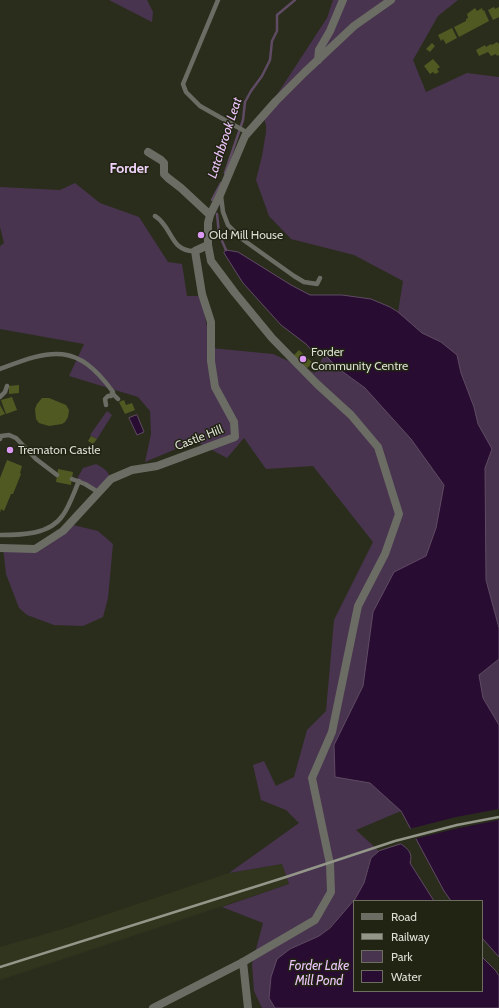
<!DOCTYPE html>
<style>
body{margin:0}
#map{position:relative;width:499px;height:1008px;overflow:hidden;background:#2a2d1c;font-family:Cabin,sans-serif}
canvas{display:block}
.legend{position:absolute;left:353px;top:900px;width:130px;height:92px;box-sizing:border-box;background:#212412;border:1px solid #6c6f60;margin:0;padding:5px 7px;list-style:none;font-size:12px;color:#dcdfd4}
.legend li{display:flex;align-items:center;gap:8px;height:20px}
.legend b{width:20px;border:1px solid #6c6f60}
</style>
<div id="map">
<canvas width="499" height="1008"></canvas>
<ul class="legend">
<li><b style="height:5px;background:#6b6d64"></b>Road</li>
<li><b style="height:5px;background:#939689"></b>Railway</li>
<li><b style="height:11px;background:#48344f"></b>Park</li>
<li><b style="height:11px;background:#290c32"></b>Water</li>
</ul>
</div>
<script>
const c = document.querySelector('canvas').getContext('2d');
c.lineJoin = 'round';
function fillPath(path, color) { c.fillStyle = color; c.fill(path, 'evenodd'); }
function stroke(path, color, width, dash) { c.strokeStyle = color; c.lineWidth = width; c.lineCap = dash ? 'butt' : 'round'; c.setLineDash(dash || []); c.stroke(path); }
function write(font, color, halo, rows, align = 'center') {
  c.font = font + ' Cabin,sans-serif'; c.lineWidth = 3; c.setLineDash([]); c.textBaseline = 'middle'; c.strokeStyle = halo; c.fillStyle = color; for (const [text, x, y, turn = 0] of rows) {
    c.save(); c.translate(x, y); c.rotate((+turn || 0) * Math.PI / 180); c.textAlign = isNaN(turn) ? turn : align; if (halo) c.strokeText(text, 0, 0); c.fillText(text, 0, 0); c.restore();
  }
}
const built = new Path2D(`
 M283,864L289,884L0,980V947L66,928L229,873Z`);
const green = new Path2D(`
 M109,0H147L153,12L152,22Z
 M333,0H458L438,16L413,60L426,92L467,73L499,77V957L482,938V901H451L444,891L401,811L356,830L379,851C365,862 370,868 364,883C357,899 335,925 321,935C312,941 300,944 290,949L269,998L275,1008H262L254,991L252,964L263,923L222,907L289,884L282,864L229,873L299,823L286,810L261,800L253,765L264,761L276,786L294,777L307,730L326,711L334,620L373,542L313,466L266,469L244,438L227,458L195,441L145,462L151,434L150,411L138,397L69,376L84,344L0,329V246L4,243L0,227V187L60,190L75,183L100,203L139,217L168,262L182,264L187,296H201L211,348L273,354L315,373L324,355L318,357L306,344L281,324L243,283L224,253L226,250L238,252L291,285L310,295H342L371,299L398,312L403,281L354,255L291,239L269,216L256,180L262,156L266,132V125L263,116L327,18Z
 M107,411L112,415L97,439L90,435Z
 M96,464C102,467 109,471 110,478L99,490L77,479L83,468Z
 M73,525L98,531L113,544L108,598L103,617L83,626L54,625L27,615L19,608L6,574L3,547H34Z`);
const water = new Path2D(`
 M226,250L238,252L291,285L310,295H342L371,299L390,307L398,312L422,333L441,342L457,355L461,373L474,407L478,424L492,449L485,468L486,580L499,628V659L479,675L483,698L499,725V957L482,938V901H451L444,891L401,811L370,783L335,777L334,745L363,686L373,612L394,572L426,556L436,528L444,485L411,439L365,388L339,369L325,355L318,357L306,344L281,325L243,283L224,253Z
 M137,415L144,432L137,435L129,418Z
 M401,844C408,849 413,853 410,863L434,901H354V991H482V957L496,971L499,976V1008H275L269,998L271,977L277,959L290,949L319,936L330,928L355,899L364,883L371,858L379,851Z`);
const pier = new Path2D(`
 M499,809V820L459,828L414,839L409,829L456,817Z`);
const stream = new Path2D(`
 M225,173L243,120L245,102L251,91L262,76L270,60L272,41L277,31V15L295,0
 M212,200L221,183
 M217,214L219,234L226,250`);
const building = new Path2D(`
 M494,7L495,9L499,7V17L493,20L488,10Z
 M475,8L477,11L482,8L483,11L484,10L489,21L459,37L454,27L466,21V19L468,18L467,14Z
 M452,28L457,38L446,44L443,39L441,41L438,35Z
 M497,42L499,44V55L497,56L496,54L491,56L488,52L479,56L476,50L485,45L486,47L491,44L492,45Z
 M432,43L435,46L430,52L426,49Z
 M433,59L440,67L437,69L439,72L435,74L433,72L430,74L424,66Z
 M299,350L313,363L307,368L294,355Z
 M19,385V393L9,394V386Z
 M12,397L17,410L6,414L1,400Z
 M42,398H49L66,405L69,410L68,417L65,422L62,424L49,426L39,423L36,419L35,409L37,404Z
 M124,400L126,405L132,403L135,410L125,414L119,402Z
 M0,405L5,414L0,416Z
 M91,436L97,439L93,444L88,441Z
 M7,460L22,466L20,473L21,474L13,494H11L4,511L1,509L0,513V478Z
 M58,469L73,472L71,485L56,482Z`);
const service = new Path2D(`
 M218,0L183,84L186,92L200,106L248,133
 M221,196L223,212L228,225L242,239L294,276L304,282L317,284L320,278
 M155,216C173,227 170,252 195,251
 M0,369C52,349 77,342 113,392L111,396H108L105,399L106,405
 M112,393L118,399
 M0,397L5,392L7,386
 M0,439L1,436L9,435L16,438L36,459L57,475
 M72,479L85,484L98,492
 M0,535C21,535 50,535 63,515C70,505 74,492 79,481`);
const minor = new Path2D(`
 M318,60L319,50L330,31L343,0
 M148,152L161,160L164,163V174L168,178L181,188L210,215
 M0,548L35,549L63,531L111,479L132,470L157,466L235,437L234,422L215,387L211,361V322L202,294L195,251L208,245
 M243,962L248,1008
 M153,1008L243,962L315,920L331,892L330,864L312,778L332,732L358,606L385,554L399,514L378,447L351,415L317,384L272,338L235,293L211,261L208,245V223L210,215L220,195L245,136L276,101L305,72L354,26L391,0`);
const rail = new Path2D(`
 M0,967L286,877L395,841L457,825L499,817`);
const markers = [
 [201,235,4,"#dc99f4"],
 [303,359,4,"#dc99f4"],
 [10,450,4,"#dc99f4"]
];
const poiNames = [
 ["Old Mill House",209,235],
 ["Forder",311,352],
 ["Community Centre",311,366],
 ["Trematon Castle",18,450]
];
const streetNames = [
 ["Castle Hill",199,438,-21]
];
const waterNames = [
 ["Latchbrook Leat",225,138,-72],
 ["Forder Lake",319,966],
 ["Mill Pond",319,981]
];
const quarterNames = [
 ["Forder",129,169]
];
fillPath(built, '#31351d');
fillPath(green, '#48344f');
fillPath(water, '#290c32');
stroke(water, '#5f4b63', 1);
fillPath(pier, '#2a2d1c');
stroke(stream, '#5f4b63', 2.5);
fillPath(building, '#515923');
stroke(service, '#6b6d64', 4.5);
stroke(minor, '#6b6d64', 8);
stroke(rail, '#939689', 2.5);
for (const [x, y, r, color] of markers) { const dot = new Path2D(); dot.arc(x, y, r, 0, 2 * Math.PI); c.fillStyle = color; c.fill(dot); stroke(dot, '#212412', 1.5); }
write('12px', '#dcdfd4', '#212412', poiNames, 'left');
write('12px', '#dcdfd4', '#212412', streetNames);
write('italic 13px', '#eac2f9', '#212412', waterNames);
write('bold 14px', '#eed2f9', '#212412', quarterNames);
</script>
